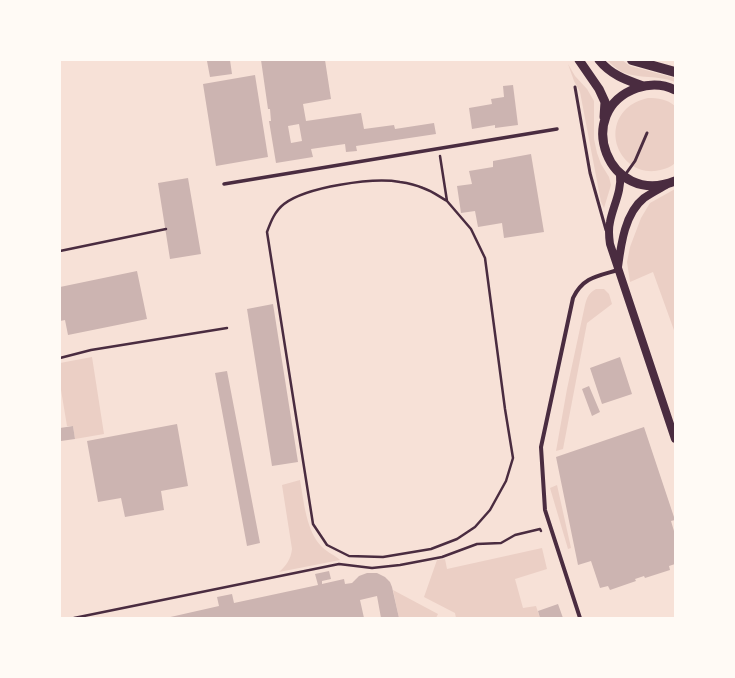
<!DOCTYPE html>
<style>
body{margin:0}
#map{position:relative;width:735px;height:678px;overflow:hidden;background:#f7e1d7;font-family:"Nunito Sans",sans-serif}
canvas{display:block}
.frame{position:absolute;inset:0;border:61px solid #fffaf5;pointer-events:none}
</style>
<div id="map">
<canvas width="735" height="678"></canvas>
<div class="frame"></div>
</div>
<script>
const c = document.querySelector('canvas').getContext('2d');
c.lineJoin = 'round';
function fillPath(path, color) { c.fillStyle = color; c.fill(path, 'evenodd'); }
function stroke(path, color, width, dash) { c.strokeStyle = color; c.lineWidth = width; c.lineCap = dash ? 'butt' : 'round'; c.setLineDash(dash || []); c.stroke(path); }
const green = new Path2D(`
 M607,60H622L630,66L675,78V82C658,75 639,79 622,72C617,69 611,64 607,60Z
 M568,64L575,76L587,89L594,101V139L597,153L601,164L609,177L611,185L604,208L601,202L580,92L574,81Z
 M648,98C658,98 667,99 675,106V163C670,168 662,170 655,171C622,174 602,133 626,109C632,103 640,100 648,98Z
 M675,189V333L653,272L630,282L627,262L630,247L641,218L650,203Z
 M596,289H604L609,294L612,304L587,323L563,449L556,451L567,389L585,305C587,297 589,293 596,289Z
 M92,357L104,434L75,439L73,426H67L60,384V363Z
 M300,480C304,502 306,531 322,547C328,553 335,555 340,560L279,572C286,566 291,559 292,549L282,485Z
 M557,485L571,548L568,549L550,488Z
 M542,548L547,569L515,579L523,608L536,606L540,618H456L455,613L424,597L437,560L445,559L447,569Z
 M393,590L438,614L436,618H399Z`);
const building = new Path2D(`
 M211,60H230L232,74L210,77L207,61Z
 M261,60H325L331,99L303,104L306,121L361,113L364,129L394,125L395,129L434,123L436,134L356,146L357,151L346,152L345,144L311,149L313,157L276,163L269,121H271L270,109H268ZM299,124L302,141L291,143L288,126Z
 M255,75L268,157L216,166L203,84Z
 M513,85L518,125L495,128V125L472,129L469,108L492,104L491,99L504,97L503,86Z
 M531,154L544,232L504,238L502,223L478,227L475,211L461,213L457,186L472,184L469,171L493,167V161Z
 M188,178L201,254L170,259L158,183Z
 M137,271L147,319L68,335L65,320L60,321V302L61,301L60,287Z
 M273,304L298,462L272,466L247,309Z
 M620,357L632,394L602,404L590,368Z
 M227,371L260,543L247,546L215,373Z
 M589,386L600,412L592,416L582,389Z
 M177,424L188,486L161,491L164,510L125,517L121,498L98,502L87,441Z
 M73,426L75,439L61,441L60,428Z
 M644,427L675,520L671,521L674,531H675V564L669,566L670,570L645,578L644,576L635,579L636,581L610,590L608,586L600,588L591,561L578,565L556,457Z
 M329,571L331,579L322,581V584L344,579L345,584L352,583L359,576L367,573H377L385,577L390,582L392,587L399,618H381L377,596L360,600L364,618H166L219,606L217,597L232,594L234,603L318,585L315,574Z
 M558,604L563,618H540L538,611Z`);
const path = new Path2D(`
 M440,156L447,201L471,229L485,258L505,409L513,458L506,481L490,510L475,527L457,539L431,549L383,557L349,556L327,545L313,524L267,232C271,221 275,211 284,204C306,187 373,177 400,182C407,183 416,185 423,188C432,191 440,197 447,201
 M60,251L166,229
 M60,358L91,350L227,328
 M74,618L339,564L372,568L400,565L442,557L477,544L501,543L515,535L540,529L541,531`);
const service = new Path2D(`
 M575,87L590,173L606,230
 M625,175L635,161L647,133`);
const pedestrian = new Path2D(`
 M224,184L557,129`);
const minor = new Path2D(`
 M580,618L545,510L541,447L573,298C583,277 598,276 618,270`);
const secondary = new Path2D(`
 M620,174C622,191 613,206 610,222C608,230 609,237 610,244L675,439
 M618,267C621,244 625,213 644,198C651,193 659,189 666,185`);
const primary = new Path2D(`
 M579,60L599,89L605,102L604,117
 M599,60C611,75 626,80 643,86
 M675,90C663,84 649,84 637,88C572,111 608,208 675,181`);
const trunk = new Path2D(`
 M632,60L675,72`);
fillPath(green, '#ebcfc5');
fillPath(building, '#ccb4b1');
stroke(path, '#4a2c40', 2.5);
stroke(service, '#4a2c40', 3);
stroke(pedestrian, '#4a2c40', 3.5);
stroke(minor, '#4a2c40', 4);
stroke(secondary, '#4a2c40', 8);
stroke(primary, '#4a2c40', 9);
stroke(trunk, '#4a2c40', 10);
</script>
